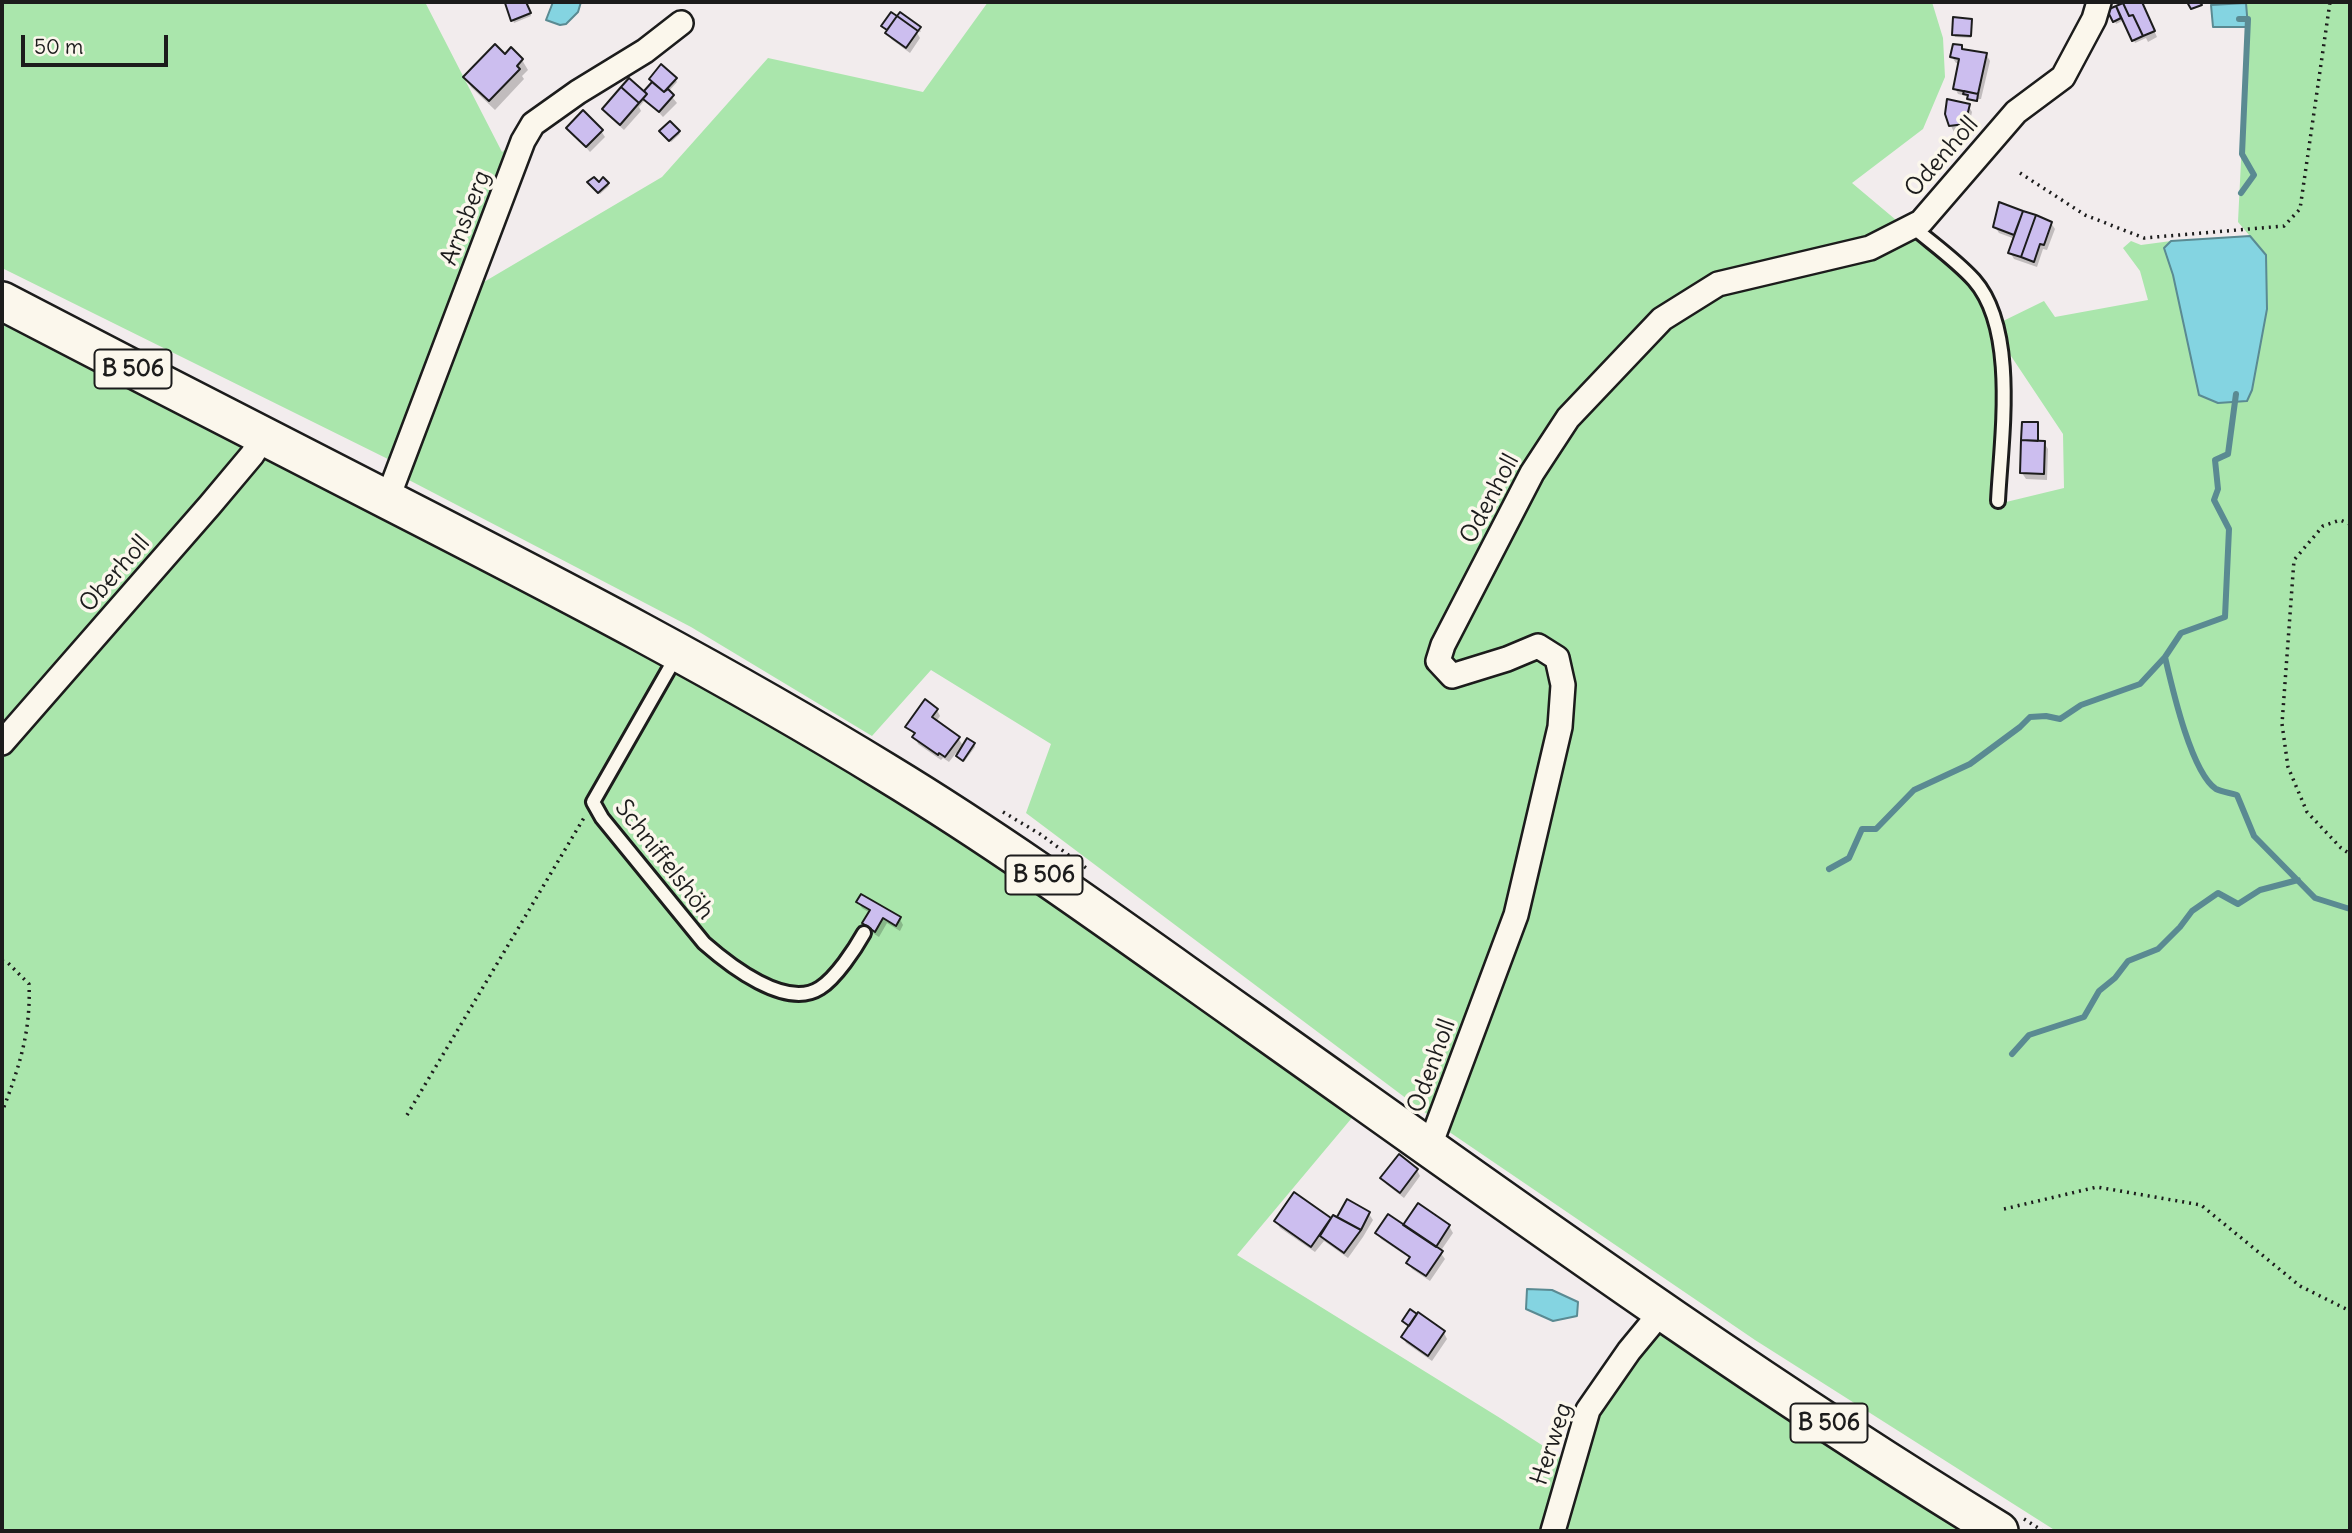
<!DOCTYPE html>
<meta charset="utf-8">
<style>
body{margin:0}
#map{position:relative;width:2352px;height:1533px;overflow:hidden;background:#f2eced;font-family:Delius,sans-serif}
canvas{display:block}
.frame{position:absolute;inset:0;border:4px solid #1c1c1c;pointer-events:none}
.scale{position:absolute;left:21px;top:35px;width:147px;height:32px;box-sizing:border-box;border:4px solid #1c1c1c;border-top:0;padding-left:9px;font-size:21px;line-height:24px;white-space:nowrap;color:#1c1c1c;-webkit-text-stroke:5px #fbf7ec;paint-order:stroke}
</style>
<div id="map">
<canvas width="2352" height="1533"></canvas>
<div class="frame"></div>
<div class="scale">50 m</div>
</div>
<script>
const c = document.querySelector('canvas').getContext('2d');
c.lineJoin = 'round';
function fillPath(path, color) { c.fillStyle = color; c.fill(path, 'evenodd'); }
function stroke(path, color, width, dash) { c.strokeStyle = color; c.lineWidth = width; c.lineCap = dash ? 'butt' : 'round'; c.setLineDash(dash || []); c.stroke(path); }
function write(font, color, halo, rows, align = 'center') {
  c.font = font + ' Delius,sans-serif'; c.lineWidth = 7; c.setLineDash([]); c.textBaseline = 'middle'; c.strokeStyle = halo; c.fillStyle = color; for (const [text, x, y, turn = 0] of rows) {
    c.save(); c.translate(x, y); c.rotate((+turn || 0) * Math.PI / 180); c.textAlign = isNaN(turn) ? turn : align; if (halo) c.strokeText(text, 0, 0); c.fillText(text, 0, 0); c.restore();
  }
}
const green = new Path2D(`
 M2,2H425L502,152L519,138L398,464L2,268Z
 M988,2H1932L1943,38L1945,77L1923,129L1852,183L1971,283L1986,311L1996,343L2002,503L2064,488L2063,434L2005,347L1999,323L2044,301L2055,317L2148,300L2140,271L2123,248L2131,241L2141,245L2171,241L2164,248L2173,275L2199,395L2266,255L2238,222L2247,39L2244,12L2218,7L2215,2H2350V1531H2056L1755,1340L1442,1127L1513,913L1435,1120L1026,813L1051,744L931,670L872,736L691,627L407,479L472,289L662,177L768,58L923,92Z
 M2,310L244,441L243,454L2,735Z
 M270,453L775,716L1361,1107L1237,1255L1500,1418L1565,1460L1546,1531H2V752Z
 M1656,1322L1977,1531H1558L1599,1412Z`);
const water = new Path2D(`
 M553,2H581L578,12L566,24L560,25L546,20Z
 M2246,3L2248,27H2213L2211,5Z
 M2250,236L2266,255L2267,309L2252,390L2247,401L2218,403L2199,395L2173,275L2164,248L2171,241Z
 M1527,1289L1552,1290L1578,1302L1577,1316L1553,1321L1526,1309Z`);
const shadow = new Path2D(`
 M513,2H525L531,16L514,23L507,4Z
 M2129,2H2141L2157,37L2148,42L2146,38L2135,43L2124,20L2116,24L2110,11Z
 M892,14L921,31L920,32L916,31L920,38L910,53L891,39L889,31L885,28Z
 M1971,20V38L1955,37L1954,34Z
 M1961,47L1963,51L1986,54L1990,61L1981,99H1978L1977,102L1971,101L1970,97L1958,94L1955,88L1960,64L1956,63L1952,57Z
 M511,50L522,60L528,70L522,76L524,79L495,110L471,87L465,77L505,56Z
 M675,79L677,82L668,92L677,103L663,117L646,99L639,107L641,111L624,130L607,115L604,109L629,81L649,98L646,91L654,83Z
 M1968,105L1972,112L1968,130L1954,132L1951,126Z
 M569,128L601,131L605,137L590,152Z
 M678,132L680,134L671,142L663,134Z
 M607,184L609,186L600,194L591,185Z
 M2001,204L2051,223L2055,229L2047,250L2043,249L2037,267L2014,259L2010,252L2015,239L1999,233L1995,227Z
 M2037,424L2038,443H2044L2048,449L2047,480L2026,479L2022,473Z
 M937,710L940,716L936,722L958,738L964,747L974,744L975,747L964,762L956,753L949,762L943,758L941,760L918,744L915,736L908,727Z
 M858,902L900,919L903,925L900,931L887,923L879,937L868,930L864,923L870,913L862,908Z
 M1417,1170L1420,1176L1404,1198L1386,1184L1382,1178Z
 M1295,1195L1331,1220L1337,1219L1348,1202L1369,1214L1373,1220L1363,1237L1348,1258L1324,1241L1315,1252L1280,1228L1276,1221Z
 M1449,1226L1453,1233L1440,1252L1445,1259L1430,1281L1412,1269L1409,1263L1411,1259L1381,1239L1377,1233Z
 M1404,1321L1444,1333L1447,1339L1432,1361L1406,1343L1403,1337L1410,1327Z`);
const stream = new Path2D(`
 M2239,19H2248L2242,154L2254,175L2241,193
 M2236,394L2228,454L2215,460L2218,489L2214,500L2229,529L2225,617L2181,633L2165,657C2172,687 2191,772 2216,789C2222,792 2231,793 2237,795L2254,836L2315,898L2350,909
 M1829,869L1849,858L1862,829H1876L1914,790L1970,764L2020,727L2030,717L2046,716L2060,719L2081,705L2140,684L2165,657
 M2012,1054L2029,1035L2084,1017L2099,991L2115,978L2128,961L2158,949L2180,927L2192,911L2218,893L2238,904L2260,890L2298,880`);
const building = new Path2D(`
 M508,2H526L531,13L511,21L505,3Z
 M2125,2H2142L2155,31L2143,36L2133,15L2129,16L2123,3Z
 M2187,2H2200L2202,5L2191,9Z
 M2123,3L2129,16L2133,15L2143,36L2132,41L2116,6Z
 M2116,6L2121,18L2113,22L2107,10Z
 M891,12L897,16L887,30L881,26Z
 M900,12L921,27L918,31L897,16Z
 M897,16L918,31L906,48L885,33Z
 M1953,17L1972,19L1971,36L1952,35Z
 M495,44L505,54L511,47L523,59L517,66L520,69L489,101L463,77Z
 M1953,44L1962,45V49L1987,53L1978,94L1953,89L1959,59L1950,57Z
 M661,64L677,78L664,92L649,79Z
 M629,78L647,94L639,103L621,87Z
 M652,82L664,92L668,89L674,95L659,112L643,99L647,94L644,91Z
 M621,87L639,103L620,125L602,109Z
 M1964,91L1978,94L1977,101L1967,99L1968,95L1963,94Z
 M1947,99L1970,104L1965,124L1949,126L1945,114Z
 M583,110L603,130L586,147L566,128Z
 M670,121L680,131L669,141L659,131Z
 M594,177L599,182L603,177L609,183L598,193L587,182Z
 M1999,202L2023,211L2014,235L1993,227Z
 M2023,211L2036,215L2021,257L2008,253Z
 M2036,215L2052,222L2044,245L2040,244L2034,262L2021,257Z
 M2022,422H2038V441L2021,440Z
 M2021,440L2045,441L2044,474L2020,473Z
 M925,699L938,709L932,717L960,737L945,757L939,753L938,755L912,737L915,733L905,727Z
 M967,738L975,743L963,761L956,756Z
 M861,894L901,917L896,926L883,918L875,932L862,923L870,910L856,902Z
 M1399,1154L1418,1169L1400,1193L1380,1178Z
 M1294,1192L1331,1218L1311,1247L1274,1221Z
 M1347,1199L1370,1212L1361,1230L1337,1217Z
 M1418,1203L1450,1225L1436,1247L1403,1225Z
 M1388,1214L1443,1251L1426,1276L1406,1263L1410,1257L1375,1233Z
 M1333,1215L1361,1230L1344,1253L1320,1236Z
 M1410,1309L1417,1314L1409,1326L1402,1321Z
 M1418,1312L1445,1331L1428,1356L1401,1337Z`);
const path = new Path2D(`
 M2020,173L2085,215L2144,238L2284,226L2300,209L2330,2
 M2350,524L2340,520L2323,526L2294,560L2282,724L2288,767L2307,812L2341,848L2350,854
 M1003,812L1040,834L1089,870
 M2,961L7,962L29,984C31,1032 19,1068 2,1112
 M407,1115L585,816
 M2004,1209L2097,1187L2201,1205L2300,1286L2350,1311
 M2024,1519L2043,1531`);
const lane = new Path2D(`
 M1913,227C1933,244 1957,261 1974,280C2018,330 2001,439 1998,501
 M677,655L593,802L602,818L704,943C729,965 786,1010 820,988C836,978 855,949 864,933`);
const street = new Path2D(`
 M387,500L523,141L533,124L578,92L645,51L681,23
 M2,743L210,505L252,455L264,436
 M1429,1148L1516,915L1560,727L1563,685L1557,658L1538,646L1507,659L1452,676L1438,661L1443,645L1532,473L1568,418L1662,319L1718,284L1870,248L1921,222L2016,112L2063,77L2094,19L2099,2
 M1553,1531L1588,1410L1629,1351L1662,1311`);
const primary = new Path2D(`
 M2,301C131,368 261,435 390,501C558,587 726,674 887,773C1012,849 1129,935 1248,1019C1495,1194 1740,1373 1999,1531`);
const shields = [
 [133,369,77],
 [1044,875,77],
 [1829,1423,77]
];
const shieldNames = [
 ["B 506",133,369],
 ["B 506",1044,875],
 ["B 506",1829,1423]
];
const streetNames = [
 ["Odenholl",1942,157,-49],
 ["Arnsberg",466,218,-69],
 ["Odenholl",1490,499,-62],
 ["Oberholl",115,574,-49],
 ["Schniffelshöh",664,860,52],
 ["Odenholl",1432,1066,-70],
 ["Herweg",1552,1444,-72]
];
fillPath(green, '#aae6ac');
fillPath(water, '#84d4e1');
stroke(water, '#5a8a92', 2);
fillPath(shadow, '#0003');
stroke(stream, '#5a8a92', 6);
fillPath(building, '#ccbeef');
stroke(building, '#1c1c1c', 2);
stroke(lane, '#1c1c1c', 18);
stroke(street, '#1c1c1c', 28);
stroke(primary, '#1c1c1c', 42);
stroke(path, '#1c1c1c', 3.5, [2, 5]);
stroke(lane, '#fbf7ec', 12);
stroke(street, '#fbf7ec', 23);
stroke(primary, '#fbf7ec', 37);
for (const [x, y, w] of shields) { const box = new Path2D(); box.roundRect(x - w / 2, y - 19.5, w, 39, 5); c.fillStyle = '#fbf7ec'; c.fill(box); stroke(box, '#1c1c1c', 2); }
write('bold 23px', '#1c1c1c', null, shieldNames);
write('24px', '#1c1c1c', '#fbf7ec', streetNames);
</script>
